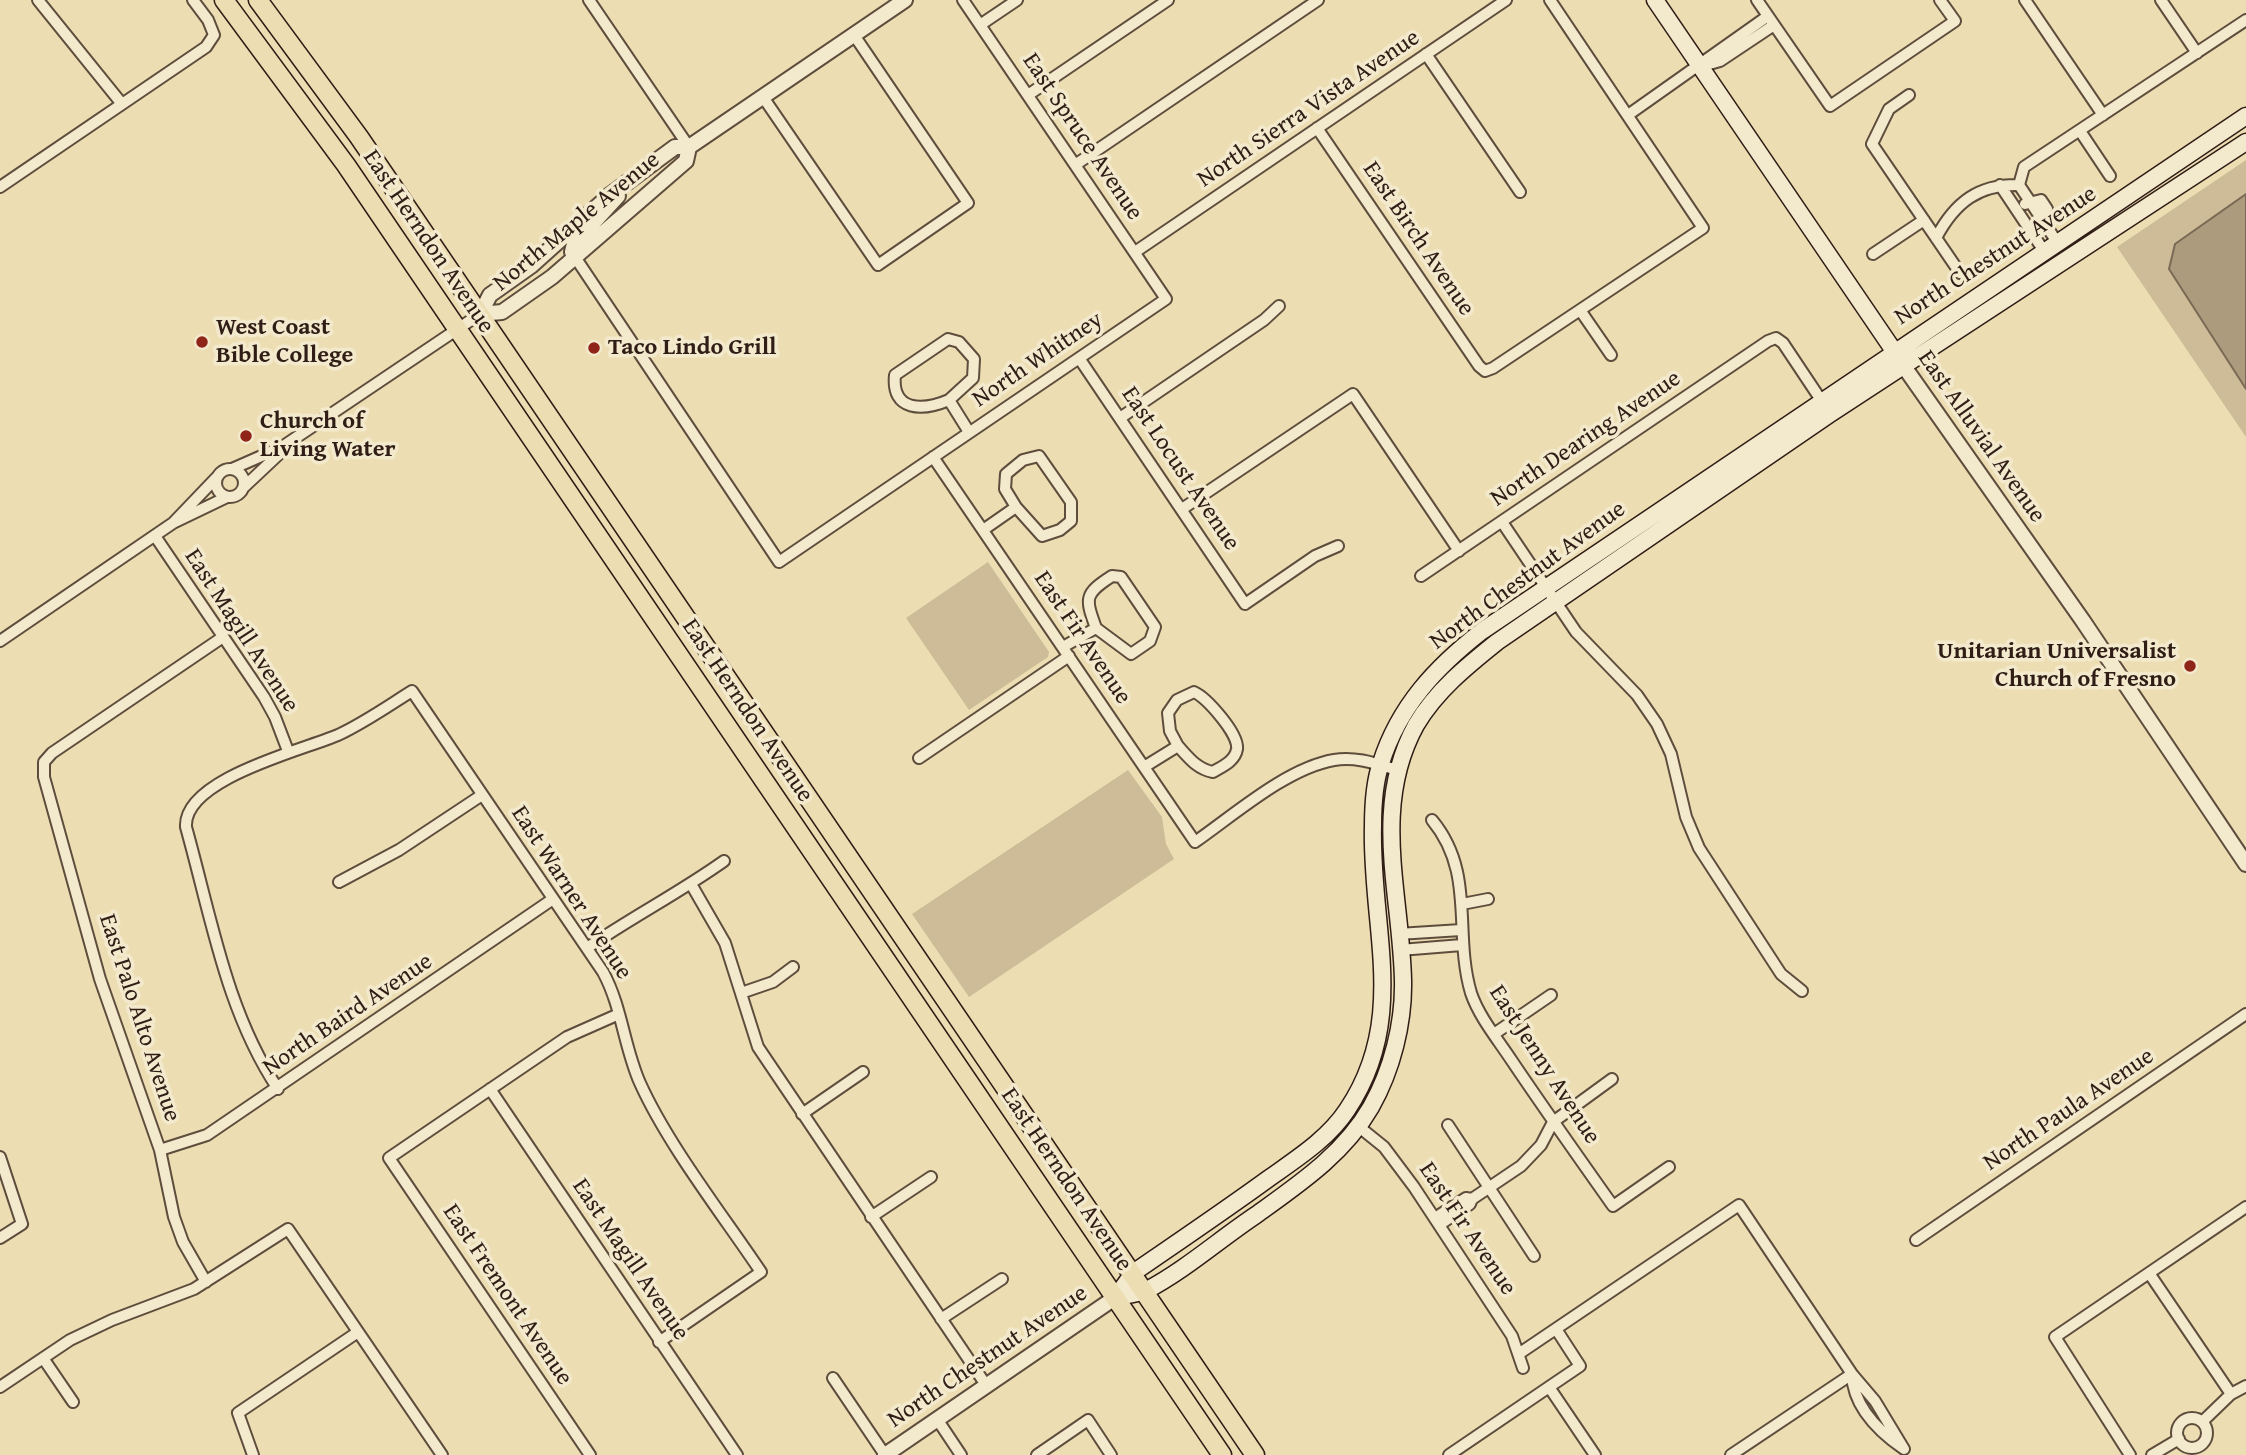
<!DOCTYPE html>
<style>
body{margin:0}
canvas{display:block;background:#edddb2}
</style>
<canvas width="2246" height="1455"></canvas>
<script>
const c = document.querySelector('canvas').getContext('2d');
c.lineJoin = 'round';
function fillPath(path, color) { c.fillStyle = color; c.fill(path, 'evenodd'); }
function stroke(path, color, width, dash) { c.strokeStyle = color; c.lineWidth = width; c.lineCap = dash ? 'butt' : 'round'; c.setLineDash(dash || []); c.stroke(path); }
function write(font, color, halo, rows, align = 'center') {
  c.font = font + ' "Gentium Book Plus",serif'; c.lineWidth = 7; c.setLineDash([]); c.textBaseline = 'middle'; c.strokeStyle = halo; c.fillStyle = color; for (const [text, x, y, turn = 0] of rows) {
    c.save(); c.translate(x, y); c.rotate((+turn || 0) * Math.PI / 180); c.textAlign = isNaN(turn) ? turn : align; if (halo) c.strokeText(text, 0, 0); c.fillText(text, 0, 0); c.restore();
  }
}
const green = new Path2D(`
 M2246,160V437L2117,247Z
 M988,562L1049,652L1048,657L969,710L906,618Z
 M1128,770L1162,817L1166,844L1174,859L969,997L912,914Z`);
const water = new Path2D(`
 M2246,194V389L2169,269L2175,244Z`);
const minor = new Path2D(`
 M38,0L122,104
 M589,0L689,147
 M1757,0L1830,106L1955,21L1940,0
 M2025,0L2103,115
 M2161,0L2197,53
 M980,25L1017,0
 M1426,54L1520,192
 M1699,67L1720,61L1774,25
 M1028,95L1168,0
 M1909,95L1889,109L1872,144L1960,273
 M763,97L878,265L968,203L854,35
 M1628,115L1768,16
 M1317,128L1479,366L1485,371L1493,368L1703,228L1550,0
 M2080,131L2110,176
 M1075,165L1318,0
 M2000,185L2044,251
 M0,187L206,47L214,35L208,20L193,0
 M2025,204L2041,200L2047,209L2042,220
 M1936,238C1955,202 1979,184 2019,185
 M2057,242L2019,185L2024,167L2246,20
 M1135,252L1506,0
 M1873,254L1924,220
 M575,257L779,562L1166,299L963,0
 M1580,310L1611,355
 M1079,358L1245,604L1315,556L1338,546
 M949,400C923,411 891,412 895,375L948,339L959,342L974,359L973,378L949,400L969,432
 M1120,418L1264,320L1279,306
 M933,457L1195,842C1234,815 1287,768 1334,760C1356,756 1377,764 1397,770
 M216 483a14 14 0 1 1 28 0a14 14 0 1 1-28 0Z
 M232,469L282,447L480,314
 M244,487L278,455L282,447
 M1182,509L1353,394L1459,551
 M1502,522L1576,632L1637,695L1657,724L1671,754L1686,817L1699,848L1781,974L1802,991
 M173,523L217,477
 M983,530L1016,507L1005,489L1006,474L1023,460L1039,456L1071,502V521L1060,530L1042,536L1016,507
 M155,536L264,697L275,717L288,751
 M1421,576L1768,341L1776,338L1783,343L1821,400
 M0,641L173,523L227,497
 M1063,647L1096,628C1085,598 1084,594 1112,576L1121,577L1155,627L1150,641L1131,654L1096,628
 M919,758L1069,656
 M1144,767L1178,746L1170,731L1168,713L1177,700L1194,692C1207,698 1239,734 1237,749C1235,761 1223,766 1213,772C1197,769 1189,758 1178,746
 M1432,820C1476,873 1453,932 1471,993C1479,1017 1499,1041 1512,1061C1545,1110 1579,1158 1613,1206L1669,1167
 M339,882L399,850L482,795
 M691,884L725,943L758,1047L986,1385
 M1462,904L1488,899
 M1398,934L1461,930
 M587,948C632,917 679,893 724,861
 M1400,950L1462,945
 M741,993L773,982L793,967
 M1494,1034L1551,995
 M278,1089C226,1011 211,916 186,827C183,779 303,750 338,735C364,723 388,706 412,691L603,972C622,1007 624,1047 640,1083C668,1145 722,1214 761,1272L659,1342
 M490,1089L737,1455
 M802,1114L863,1072
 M1448,1125L1534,1256
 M1358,1126L1384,1147L1414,1187L1512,1336L1523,1368
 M160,1150L207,1135L553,899
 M0,1157L22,1224L0,1238
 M1472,1199L1521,1166L1541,1145L1553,1122L1612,1079
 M871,1217L931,1177
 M1435,1218L1466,1198L1472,1199L1470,1204L1439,1225
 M1916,1240L2246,1014
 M2149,1273L2231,1394
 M206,1282L183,1242L174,1217L160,1150L100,979L44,777V762L52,753L223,637
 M941,1319L1002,1279
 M1556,1329L1580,1366L1549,1387L1595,1455
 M1520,1353L1739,1205L1852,1374L1731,1455
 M43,1358L73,1402
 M1852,1374L1875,1401L1904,1449C1878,1431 1853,1407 1852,1374Z
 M833,1378L885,1455
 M0,1387L70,1340L112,1320L194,1289L288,1229L442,1455
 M2177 1433a15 15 0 1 1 30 0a15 15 0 1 1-30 0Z
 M937,1419L961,1455
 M2202,1422L2231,1394L2246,1386
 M253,1455L238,1413L358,1332
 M590,1455L389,1158L567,1037L619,1014
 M1037,1455L1088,1420L1111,1455
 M1449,1455L1549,1387
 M2130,1455L2055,1337L2246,1207
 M2152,1455L2179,1439`);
const tertiary = new Path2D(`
 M575,257L572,252L574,244L618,196
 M480,314L490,295L531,266L610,195L675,147H689L905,0
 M480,314L502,312L552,277L686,161L689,147
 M1898,358L2083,621L2246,864
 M885,1455L1116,1297`);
const secondary = new Path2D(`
 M1655,0L1894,351
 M1116,1297L1133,1273C1178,1242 1224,1211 1268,1179C1296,1159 1328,1139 1347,1110C1409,1018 1370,927 1373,826C1373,806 1374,783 1381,763C1399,706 1436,667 1482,631L2246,116
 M1116,1297C1126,1295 1138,1294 1147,1290C1185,1270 1220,1239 1256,1215C1299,1184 1344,1154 1371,1107C1392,1070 1404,1023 1403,980C1401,893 1371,807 1416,725C1436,691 1467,666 1497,642L1830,414L2246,142`);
const primary = new Path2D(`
 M224,0L346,165L1222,1455
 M258,0L359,137L1255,1455`);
const markers = [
 [202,342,7,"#8f2418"],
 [594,348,7,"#8f2418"],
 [246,436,7,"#8f2418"],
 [2190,666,7,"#8f2418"]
];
const streetNames = [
 ["North Sierra Vista Avenue",1309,109,-34],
 ["East Spruce Avenue",1082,137,56],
 ["North Maple Avenue",577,222,-39],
 ["East Birch Avenue",1418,239,56],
 ["East Herndon Avenue",428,242,56],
 ["North Chestnut Avenue",1996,256,-33],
 ["North Whitney",1038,360,-34],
 ["East Alluvial Avenue",1981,437,55],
 ["North Dearing Avenue",1586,439,-34],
 ["East Locust Avenue",1180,469,56],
 ["North Chestnut Avenue",1528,576,-36],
 ["East Magill Avenue",241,631,57],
 ["East Fir Avenue",1082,638,56],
 ["East Herndon Avenue",747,711,56],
 ["East Warner Avenue",571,893,57],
 ["North Baird Avenue",348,1015,-34],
 ["East Palo Alto Avenue",139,1018,72],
 ["East Jenny Avenue",1544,1065,57],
 ["North Paula Avenue",2069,1110,-34],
 ["East Herndon Avenue",1066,1180,56],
 ["East Fir Avenue",1467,1229,56],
 ["East Magill Avenue",630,1260,56],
 ["East Fremont Avenue",507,1295,56],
 ["North Chestnut Avenue",988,1357,-34]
];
const poiNames = [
 ["West Coast",216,328],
 ["Bible College",216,356],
 ["Taco Lindo Grill",608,348],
 ["Church of",260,422],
 ["Living Water",260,450],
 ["Unitarian Universalist",2176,652,"right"],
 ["Church of Fresno",2176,680,"right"]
];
fillPath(green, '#cdbc97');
fillPath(water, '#ac9c7d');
stroke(water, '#7a6954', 2);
stroke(minor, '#5e4d3d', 14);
stroke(tertiary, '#5e4d3d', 18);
stroke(secondary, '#2f1d16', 19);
stroke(primary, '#2f1d16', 21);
stroke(minor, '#f3e9cd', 10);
stroke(tertiary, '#f3e9cd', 14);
stroke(secondary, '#f3e9cd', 16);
stroke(primary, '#edddb2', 18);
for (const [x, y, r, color] of markers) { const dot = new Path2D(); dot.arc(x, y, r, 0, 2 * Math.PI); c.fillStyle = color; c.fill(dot); stroke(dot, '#f3e9cd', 2.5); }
write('24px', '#2f1d16', '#f3e9cd', streetNames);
write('bold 24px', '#2f1d16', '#f3e9cd', poiNames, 'left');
</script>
